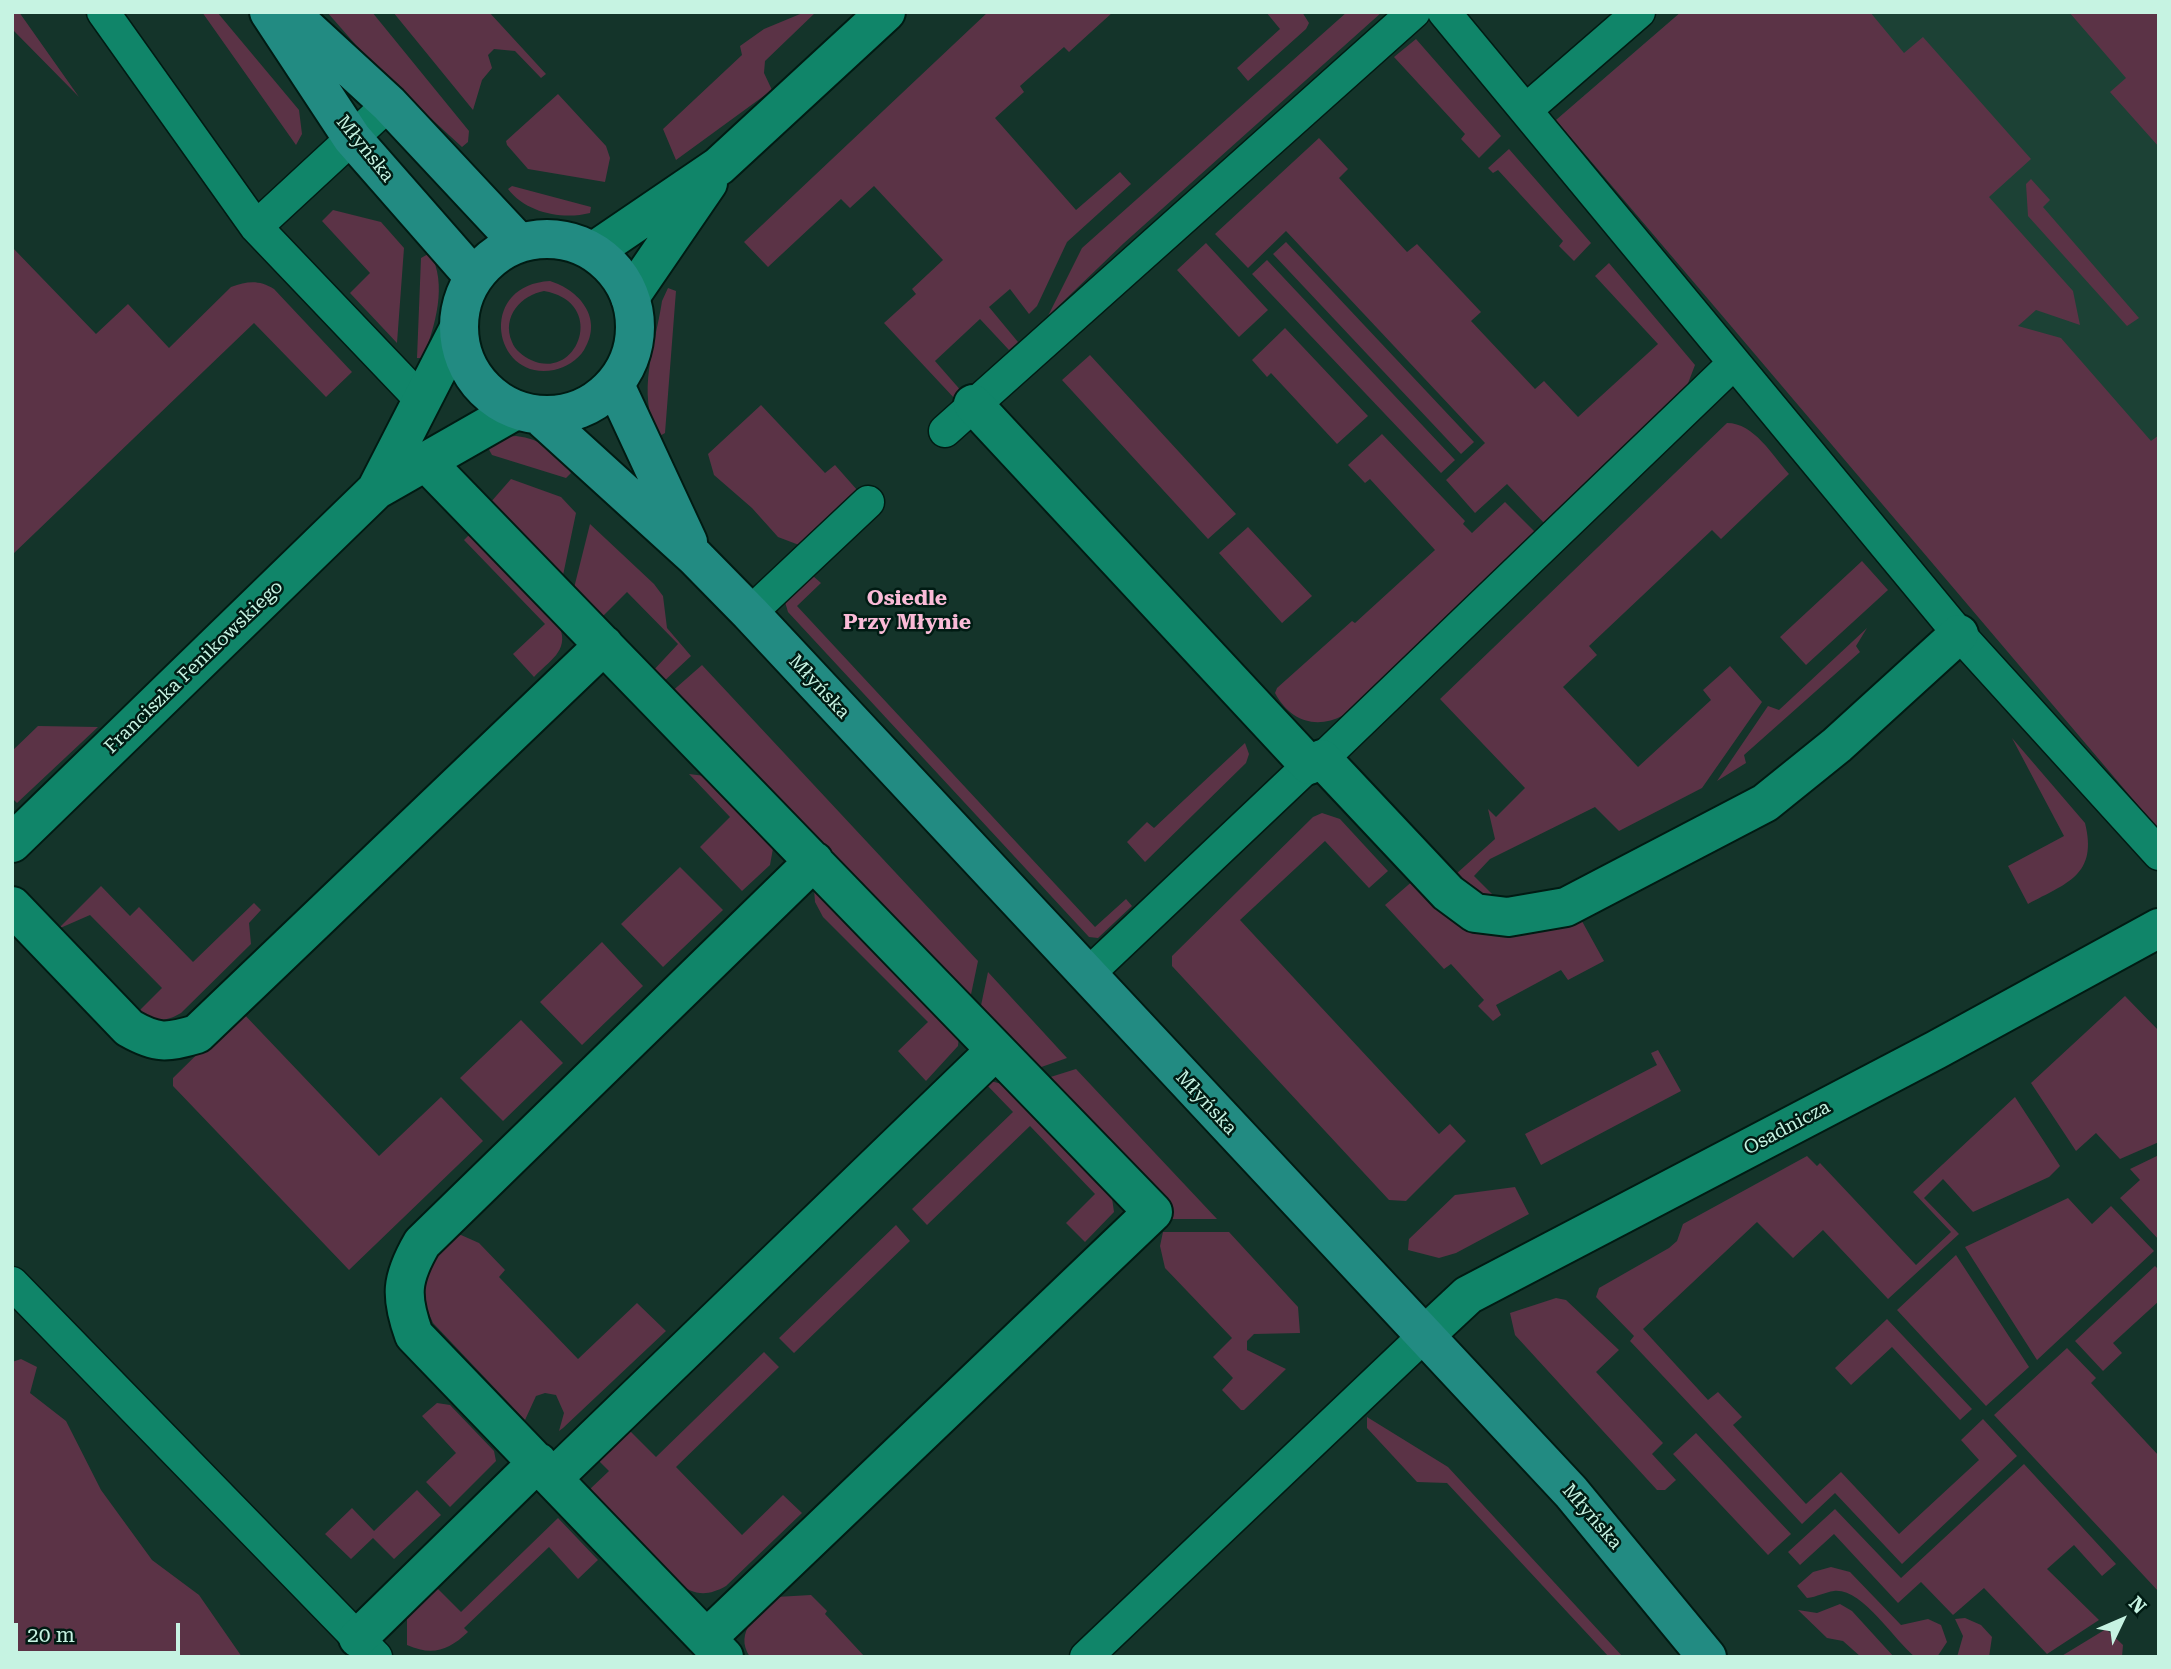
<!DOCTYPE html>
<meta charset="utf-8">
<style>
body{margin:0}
#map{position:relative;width:2171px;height:1669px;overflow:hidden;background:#14342a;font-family:"Roboto Serif",serif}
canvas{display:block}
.frame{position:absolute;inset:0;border:14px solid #c6f3e2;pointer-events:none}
.north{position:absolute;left:2087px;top:1585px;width:70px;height:70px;-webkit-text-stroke:5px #001b13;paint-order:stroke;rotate:46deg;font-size:19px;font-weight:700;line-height:28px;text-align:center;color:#c6f3e2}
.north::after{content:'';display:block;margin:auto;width:24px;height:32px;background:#c6f3e2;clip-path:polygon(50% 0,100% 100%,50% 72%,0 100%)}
.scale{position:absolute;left:14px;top:1623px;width:166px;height:32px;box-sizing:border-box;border:4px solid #c6f3e2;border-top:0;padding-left:9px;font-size:21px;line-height:24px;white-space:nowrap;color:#c6f3e2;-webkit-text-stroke:5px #001b13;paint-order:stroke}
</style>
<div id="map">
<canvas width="2171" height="1669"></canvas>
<div class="frame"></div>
<div class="north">N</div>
<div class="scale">20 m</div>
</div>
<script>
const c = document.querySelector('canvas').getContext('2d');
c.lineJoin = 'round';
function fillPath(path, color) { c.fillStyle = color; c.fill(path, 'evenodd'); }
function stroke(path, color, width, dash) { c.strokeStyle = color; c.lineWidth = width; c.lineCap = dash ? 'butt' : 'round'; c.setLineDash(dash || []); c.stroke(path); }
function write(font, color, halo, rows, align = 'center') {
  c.font = font + ' "Roboto Serif",serif'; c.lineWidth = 5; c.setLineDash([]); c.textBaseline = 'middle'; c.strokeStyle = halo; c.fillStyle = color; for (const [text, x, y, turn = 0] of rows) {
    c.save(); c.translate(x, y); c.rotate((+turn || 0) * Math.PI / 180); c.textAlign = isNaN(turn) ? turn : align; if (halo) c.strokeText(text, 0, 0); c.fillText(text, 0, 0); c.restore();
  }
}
const built = new Path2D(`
 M1681,12H2159V818L2030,675L1556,120Z`);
const green = new Path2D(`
 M12,12H19L79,97L12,29Z
 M202,12H217L299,110L302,134L296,145Z
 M327,12H372L469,131L468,142L462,147L376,68Z
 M393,12H489L546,74L541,78L515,51L494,49L488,55L492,68L482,80L473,110Z
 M805,12H816L765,61L764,73L772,90L676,160L663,129L742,55L740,46L764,29Z
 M988,12H1113L1069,52L1064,47L1020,86L1024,92L995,118L1076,210L1120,172L1131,184L1067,242L1037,306L1029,314L1010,289L989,307L1018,342L1009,350L980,319L935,361L963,393L955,399L884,323L916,294L912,289L943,260L874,186L850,208L841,199L768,267L744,242Z
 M1266,12H1302L1309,23L1306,29L1248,81L1237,68L1280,29Z
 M1347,12H1382L1124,243L1048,316L1082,248Z
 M1681,12H1870L1904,53L1923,37L2031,159L1989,197L2073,291L2080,325L2036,310L2018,326L2061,338L2151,441L2159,435V830L1556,120Z
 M2069,12H2159V147L2110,92L2126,78Z
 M1416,39L1501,136L1479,158L1461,139L1465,134L1394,57Z
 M558,94L606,146L610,158L605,182L528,169L507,145L506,141Z
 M1319,138L1348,169L1339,178L1407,252L1417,244L1481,312L1471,321L1535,389L1544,381L1578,417L1658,344L1595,276L1609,263L1695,365L1687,386L1545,524L1507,484L1475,513L1446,480L1485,443L1286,231L1248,268L1215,234Z
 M1509,149L1591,243L1574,261L1559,246L1563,241L1498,170L1493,173L1488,168Z
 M2031,179L2050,200L2043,207L2139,318L2127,326L2028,216L2026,184Z
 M512,186L591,207L590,213C563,220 526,213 508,189Z
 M333,210L381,222L404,248L397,343L350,293L370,273L322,221Z
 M1286,242L1474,442L1461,454L1273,254Z
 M1206,243L1268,310L1239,337L1177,270Z
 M12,247L96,334L128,304L169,348L231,287C248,281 259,280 274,289L352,372L326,397L254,323L12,555Z
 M430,253C448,284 435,326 423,358H417L421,258Z
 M1267,260L1455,460L1441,473L1252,274Z
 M550,281C579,290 604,318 584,350C577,361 566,367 554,370C493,382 476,285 550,281ZM544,291C608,302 578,382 531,360C523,356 515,350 512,342C501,316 522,295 544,291Z
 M668,288L676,291L665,433L658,437C636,391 655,348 662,301Z
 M1285,328L1368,416L1337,444L1271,373L1267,377L1252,360Z
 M1090,355L1236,514L1208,539L1062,380Z
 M761,405L825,473L835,465L858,491L799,545L778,537L752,508L714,475L708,454Z
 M1727,423C1754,423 1772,455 1789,474L1721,539L1712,530L1589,646L1597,655L1563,687L1638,767L1711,700L1703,690L1730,666L1762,702L1702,788L1619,831L1595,807L1490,859L1474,876L1496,898L1491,901L1471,889L1456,874L1495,839L1488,809L1496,817L1525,788L1440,699Z
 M1382,434L1465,521L1463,524L1472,533L1505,502L1535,532L1344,715C1316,730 1290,721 1275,693L1277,688L1352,621L1355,623L1435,550L1370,479L1365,483L1348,465Z
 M516,436C542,439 557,452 571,473L566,478L492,455L487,446L503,437Z
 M511,479L561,497L576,513L562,580L490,503Z
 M590,524L654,584L663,596L667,628L691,656L661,684L651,673L678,644L627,592L599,620L574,588Z
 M1248,527L1312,596L1282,623L1219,553Z
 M469,535L560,628C569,651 549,661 534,677L513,654L545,624L464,540Z
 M1862,561L1888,590L1806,665L1780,637Z
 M813,576L821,583L797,606L1095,927L1126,899L1132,906L1098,938L1089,937L788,612L785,602Z
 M1867,628L1856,646L1860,652L1744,755L1746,763L1717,781L1768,706L1779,710Z
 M702,665L978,961L969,1004L669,694Z
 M38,726L98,727L17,803L12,798V751Z
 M2012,738L2085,823C2098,875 2067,883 2028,904L2008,866L2064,836Z
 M1245,743L1249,754L1246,763L1145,862L1127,842L1147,822L1154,828Z
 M689,774L713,777L774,843L770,865L742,891L700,847L730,817Z
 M1322,813L1340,819L1388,871L1369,888L1325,841L1240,920L1439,1134L1450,1124L1466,1141L1406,1201L1389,1200L1172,966V956L1313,817Z
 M680,867L723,910L663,967L621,924Z
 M1415,879L1449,915L1477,933L1536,930L1578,914L1604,961L1568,980L1561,970L1496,1005L1501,1015L1493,1021L1478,1006L1484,1000L1451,964L1444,969L1385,905Z
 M101,886L130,916L139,907L193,962L254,903L261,910L249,923L251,944L181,1013C164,1023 155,1021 138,1012L162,988L90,915L58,929Z
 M814,889L959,1036L958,1046L926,1081L898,1051L928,1022L823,917L815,902Z
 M602,942L643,986L582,1045L540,1002Z
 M988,972L1067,1058L1030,1071L979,1015Z
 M2125,996L2159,1031V1142L2120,1159L2096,1133L2076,1151L2031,1083Z
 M241,1011L379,1156L441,1097L483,1141L349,1270L173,1086V1078Z
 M521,1020L563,1063L503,1121L460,1078Z
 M1658,1050L1681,1091L1541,1165L1525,1134L1657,1065L1651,1053Z
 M1076,1069L1217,1219H1169L1172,1215L1041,1080Z
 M987,1080L1013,1087L1111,1191L1114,1212L1085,1242L1066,1223L1095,1194L1030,1126L927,1225L912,1209L1013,1112L984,1082Z
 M2015,1097L2060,1166L2049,1177L1973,1212L1943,1179L1924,1198L1959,1234L1888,1299L1823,1230L1793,1258L1757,1222L1643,1329L1708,1400L1718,1392L1742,1417L1733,1425L1806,1504L1841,1472L1899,1534L1979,1460L1961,1440L1983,1419L2017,1456L1902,1564L1835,1493L1802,1524L1630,1341L1634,1336L1596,1297L1599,1288L1669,1248L1677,1241L1683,1224L1807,1156L1817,1166L1820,1163L1916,1265L1951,1232L1913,1192Z
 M2159,1155V1240L2120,1198L2140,1180L2130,1169Z
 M1515,1187L1529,1214L1456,1253L1439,1258L1408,1250L1409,1239L1455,1195Z
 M2068,1198L2092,1224L2111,1206L2154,1251L2037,1360L1965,1247Z
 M896,1225L910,1241L794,1353L779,1338Z
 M1163,1232H1229L1298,1307L1300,1333L1254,1334L1247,1341V1350L1286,1369L1244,1410H1241L1222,1390L1233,1378L1213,1357L1232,1338L1165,1268L1160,1246Z
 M461,1235L479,1243L505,1270L499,1277L578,1359L637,1303L666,1331L563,1428L559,1431L564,1413L556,1395L545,1393L536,1396L525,1420L433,1323L423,1300L425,1266L451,1236Z
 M1956,1255L2029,1367L1986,1406L1897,1310Z
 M2155,1266L2159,1270V1301L2113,1343L2122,1353L2103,1371L2075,1341Z
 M1556,1298L1566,1300L1619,1350L1596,1372L1663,1443L1652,1454L1676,1480L1665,1490H1657L1515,1335L1510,1313Z
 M1887,1319L1972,1409L1960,1420L1892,1347L1851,1385L1835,1368Z
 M2067,1348L2096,1378L2091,1383L2159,1456V1592L1994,1415Z
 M764,1352L779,1367L676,1467L742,1535L783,1495L802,1513L726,1586C707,1597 693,1595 676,1582L589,1490L609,1471L595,1457L627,1428L656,1457Z
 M21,1359L37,1367L30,1393L66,1421L101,1490L152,1560L199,1595L242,1657H12V1362Z
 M437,1403L450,1405L494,1451L496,1461L450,1507L426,1482L456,1453L422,1416Z
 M1367,1417L1448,1467L1623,1657H1609L1447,1483L1417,1482L1367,1428Z
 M1696,1433L1791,1534L1768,1555L1673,1454Z
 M2024,1464L2116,1564L2102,1576L2074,1545L2047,1569L2099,1620L2047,1654L1984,1588L1953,1615L1921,1582L1898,1603L1834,1534L1800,1565L1788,1552L1835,1509L1901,1578Z
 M417,1490L441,1515L394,1559L373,1538L351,1559L325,1534L352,1508L374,1531Z
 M558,1518L598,1560L578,1579L549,1547L464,1628L468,1632C448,1651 432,1656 407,1645V1615L437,1588L461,1612Z
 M1831,1567L1850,1572L1901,1625L1928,1619L1941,1625L1947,1642L1937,1657H1915C1893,1639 1862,1588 1834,1591C1825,1592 1817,1597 1807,1598L1797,1586L1813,1572Z
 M811,1595L827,1611L825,1614L865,1657H750C733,1632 759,1612 776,1597Z
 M1840,1604L1852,1611L1894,1657H1861L1843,1641L1827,1638L1798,1610L1817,1613Z
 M1965,1618L1981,1625L1992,1637L1989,1657H1957L1963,1636L1955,1619Z
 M2106,1629L2123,1645L2122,1657H2060Z`);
const lane = new Path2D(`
 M103,12L256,227L422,401
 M1444,12L1959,634L2159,854
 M1526,110L1639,12
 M256,227L389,104
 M945,431L1414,12
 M750,613L868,502
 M1087,975L1309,765L1322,759L1733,364
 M12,1283L376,1657
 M1086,1657L1423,1337`);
const street = new Path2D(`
 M594,251L719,166L886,12
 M630,297L708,183
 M973,404L1309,765
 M426,462L1153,1212L707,1638
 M376,490L457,332
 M1322,759L1448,893L1475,913L1508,917L1566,907L1765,803L1837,745L1959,634
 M12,843L376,490L516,410
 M12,906L129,1028C157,1044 167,1043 197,1034L604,645
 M1423,1337L1468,1295L1936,1050L2159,928
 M553,1478L996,1050
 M358,1638L538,1462
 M724,1657L414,1335C400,1296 401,1279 422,1243L814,861`);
const secondary = new Path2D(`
 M269,12L352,138L473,276
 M289,12L389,104L518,242
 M459 327a88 88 0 1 1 176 0a88 88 0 1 1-176 0Z
 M615,385L688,542
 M540,416L695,557L750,613L1571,1492L1707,1657`);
const streetNames = [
 ["Młyńska",365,149,51],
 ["Franciszka Fenikowskiego",194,667,-44],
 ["Młyńska",819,687,47],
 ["Młyńska",1206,1103,47],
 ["Osadnicza",1787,1128,-28],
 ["Młyńska",1592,1517,49]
];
const neighbourhoodNames = [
 ["Osiedle",907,599],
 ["Przy Młynie",907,623]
];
fillPath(built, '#1c4135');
fillPath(green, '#5b3346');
stroke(lane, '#001b13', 35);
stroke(street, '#001b13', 42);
stroke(secondary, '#001b13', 42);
stroke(lane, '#108569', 32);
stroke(street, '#108569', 38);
stroke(secondary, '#228b82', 38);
write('19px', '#c6f3e2', '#001b13', streetNames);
write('bold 21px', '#fabbd7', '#001b13', neighbourhoodNames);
</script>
